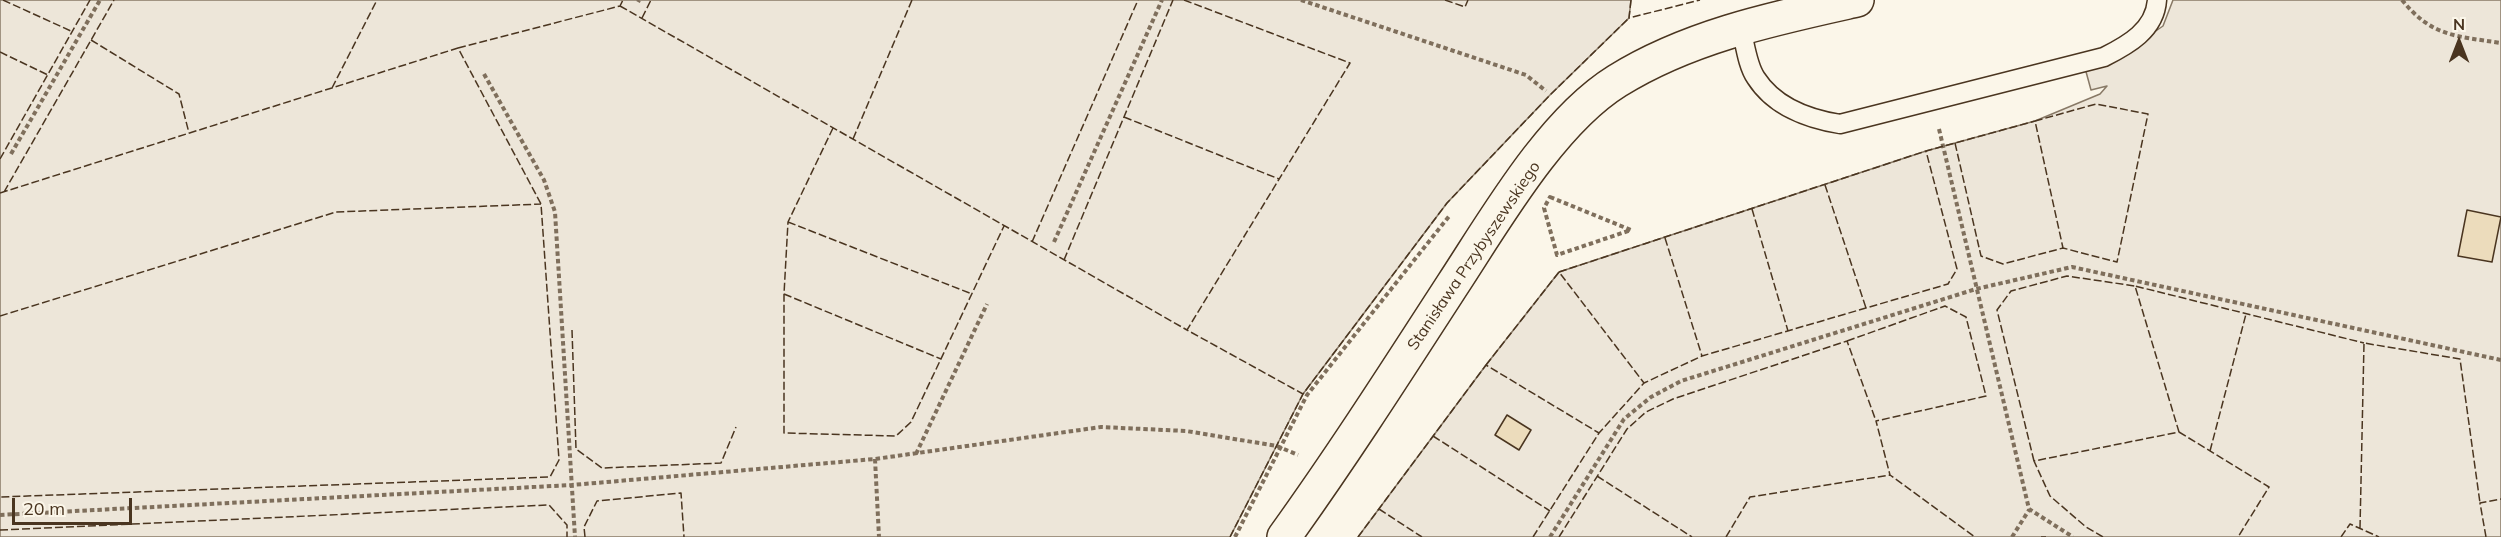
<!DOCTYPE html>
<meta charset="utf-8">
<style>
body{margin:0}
#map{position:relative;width:2501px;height:537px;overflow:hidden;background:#fbf6e9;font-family:Mulish,sans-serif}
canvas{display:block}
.north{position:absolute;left:2429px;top:12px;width:60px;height:60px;-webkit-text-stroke:4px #fbf6e9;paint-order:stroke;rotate:0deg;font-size:16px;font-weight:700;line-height:24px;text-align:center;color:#4a3520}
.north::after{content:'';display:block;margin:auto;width:21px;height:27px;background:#4a3520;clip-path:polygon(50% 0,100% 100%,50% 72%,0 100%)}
.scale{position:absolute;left:12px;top:498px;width:120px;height:27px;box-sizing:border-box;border:3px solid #4a3520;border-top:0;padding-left:8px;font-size:18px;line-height:21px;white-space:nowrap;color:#4a3520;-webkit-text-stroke:4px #fbf6e9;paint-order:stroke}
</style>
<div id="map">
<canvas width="2501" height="537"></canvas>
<div class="north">N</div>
<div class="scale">20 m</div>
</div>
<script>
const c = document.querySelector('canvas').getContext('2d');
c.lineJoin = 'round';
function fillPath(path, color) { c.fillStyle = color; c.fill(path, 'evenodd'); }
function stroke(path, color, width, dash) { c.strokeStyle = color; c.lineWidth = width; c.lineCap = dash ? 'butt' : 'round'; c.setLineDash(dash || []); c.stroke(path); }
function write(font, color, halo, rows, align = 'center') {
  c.font = font + ' Mulish,sans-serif'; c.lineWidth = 4.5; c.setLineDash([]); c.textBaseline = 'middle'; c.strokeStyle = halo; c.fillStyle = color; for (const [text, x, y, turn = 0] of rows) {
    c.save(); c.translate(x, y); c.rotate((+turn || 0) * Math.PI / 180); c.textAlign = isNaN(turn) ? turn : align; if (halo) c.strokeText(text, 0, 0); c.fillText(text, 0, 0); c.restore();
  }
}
const green = new Path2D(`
 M0,0H1631L1629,18L1550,95L1447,203L1303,394L1230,537H0Z
 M2173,0H2501V537H1358L1486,365L1559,272L1926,151L2035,121L2100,94L2107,86L2091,90L2085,68L2131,48L2163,26Z`);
const building = new Path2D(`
 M2467,210L2501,217L2492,262L2458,256Z
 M1507,415L1531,430L1519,450L1495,435Z`);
const path = new Path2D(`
 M1301,0L1526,75L1546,91
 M2402,0C2432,37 2456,36 2501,43
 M638,2L639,0
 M484,74L544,180L555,212L575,537
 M1939,129L2029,509L2073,537
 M11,154L100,0
 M1550,197L1631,230L1557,255L1544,208Z
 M1054,242L1162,0
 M916,454L987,304
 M875,459L879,537
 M0,515L572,485L875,459L1101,427L1186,431L1277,446L1298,455
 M1235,537L1307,395L1450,215
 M1550,537L1624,419L1651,397L1681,381L1976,289L2072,267L2501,360
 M2012,537L2029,510`);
const service = new Path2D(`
 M1741,28C1745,43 1747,65 1756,78C1774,106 1808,119 1840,124L2104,57C2128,45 2155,30 2157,0`);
const minor = new Path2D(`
 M1284,537C1343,455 1398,369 1453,284C1495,220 1551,122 1617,81C1689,36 1776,18 1857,0`);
const fence = new Path2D(`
 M3,0L73,32
 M1184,0L1350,63L1187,330L1303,394
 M1445,0L1465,7L1468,0
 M1631,0L1629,18L1700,0
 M620,6L1187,330
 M642,18L651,0
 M91,40L179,94L189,133
 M458,48L620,6L623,0
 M0,52L48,75
 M332,88L377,0
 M1124,117L1279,179
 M833,128L788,222L784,294V433L896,436L911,422L1004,226
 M853,139L912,0
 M1955,143L1981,256L2003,264L2063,248L2117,262L2148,114L2096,104L2035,121L2063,248
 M0,159L90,0
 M1825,185L1866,308
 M4,192L114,0
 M0,193L458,48L541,204L559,460L550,477L0,497
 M1752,209L1788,331
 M788,222L972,294
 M1665,238L1702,356
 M1032,242L1138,0
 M1064,260L1173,0
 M1559,272L1926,151L2035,121
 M784,294L941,359
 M0,316L336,212L541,204
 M572,330L576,449L602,468L721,463L736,427
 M1847,341L1945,306L1966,317L1986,396L1876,421L1890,475L1975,537
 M1486,365L1559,272L1644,383
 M2179,432L2269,487L2238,537
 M1433,436L1550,511
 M2210,451L2246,314
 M2034,461L1997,310L2011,291L2067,276L2135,286
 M1597,476L1692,537
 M1379,509L1422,537
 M2360,528L2364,343L2460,359L2480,503
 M0,530L549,505L567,525V537
 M585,537L584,527L597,501L681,493L684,537
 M1230,537L1303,394L1447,203L1550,95L1629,18
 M1358,537L1486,365L1599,433
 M1533,537L1599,433L1644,383L1702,356L1948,284L1957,269L1926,151
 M1559,537L1627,429L1646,412L1673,399L1847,341L1876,421
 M1726,537L1750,497L1890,475
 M2041,537H2046
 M2103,537L2086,527L2050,496L2034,461L2179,432L2135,286L2364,343
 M2341,537L2350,524L2379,537
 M2486,537L2480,503L2501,499`);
const streetNames = [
 ["Stanisława Przybyszewskiego",1474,256,-56]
];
fillPath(green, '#ede6d9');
stroke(green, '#887966', 1.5);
fillPath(building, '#ecdcbc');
stroke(building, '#4a3520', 1.5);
stroke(service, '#4a3520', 21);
stroke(minor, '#4a3520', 36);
stroke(path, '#7f6f5c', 4, [4.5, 3]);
stroke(service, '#fbf6e9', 18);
stroke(minor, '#fbf6e9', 33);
stroke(fence, '#4a3520', 1.5, [8, 3]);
write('16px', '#4a3520', '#fbf6e9', streetNames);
</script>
